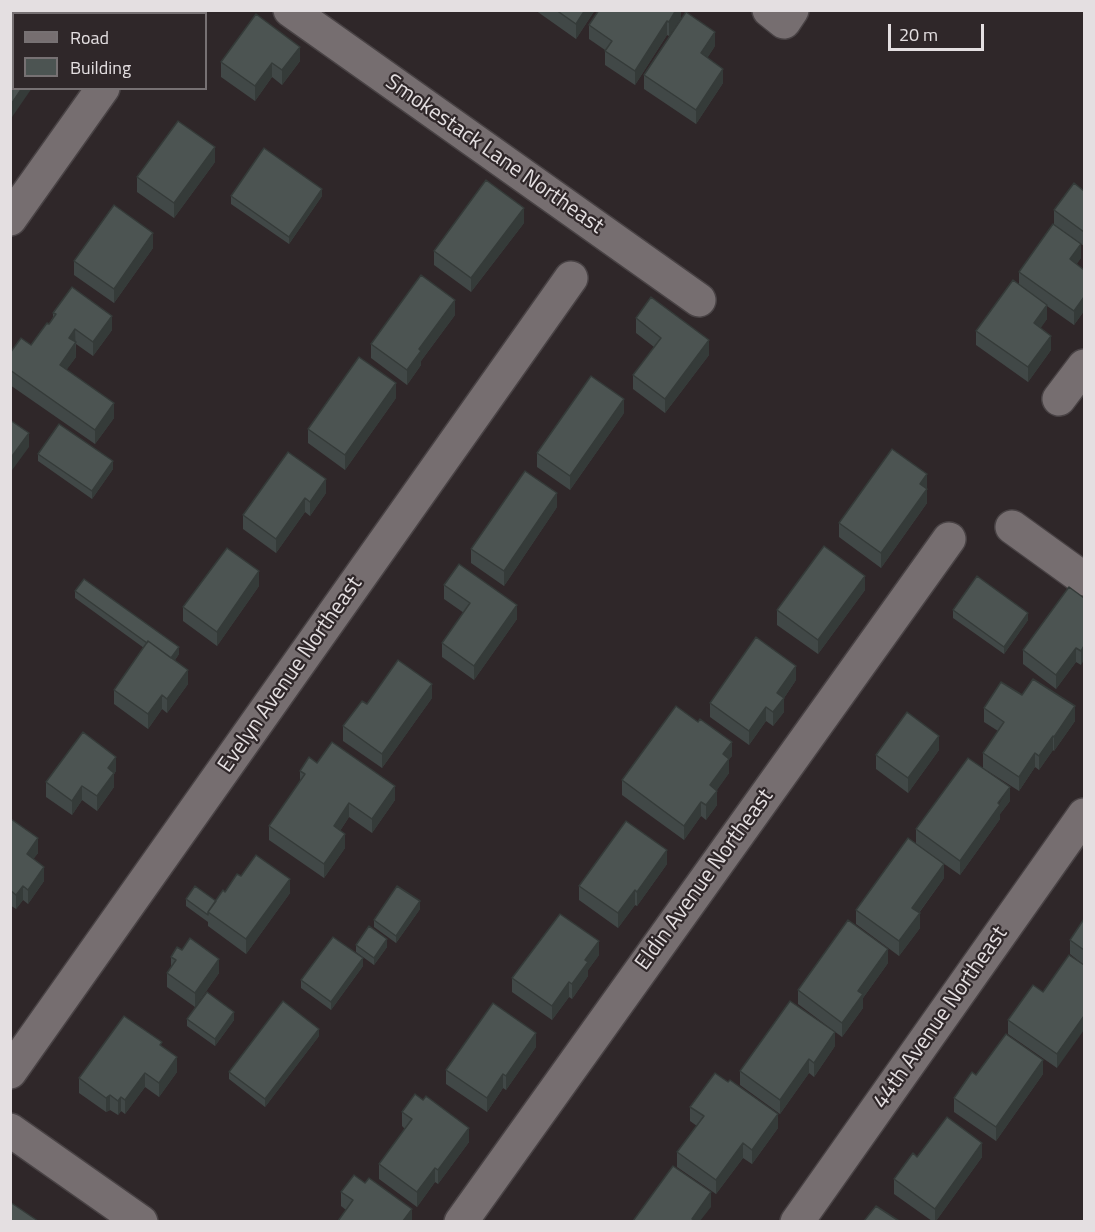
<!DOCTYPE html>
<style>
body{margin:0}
#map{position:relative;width:1095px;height:1232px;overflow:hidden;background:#2f2729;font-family:"Titillium Web",sans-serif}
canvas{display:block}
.frame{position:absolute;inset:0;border:12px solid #e4dfe1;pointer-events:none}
.legend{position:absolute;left:12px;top:12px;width:195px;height:78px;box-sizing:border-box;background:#2f2729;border:2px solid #777173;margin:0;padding:8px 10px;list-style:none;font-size:18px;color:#e4dfe1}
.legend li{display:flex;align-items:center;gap:12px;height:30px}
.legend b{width:30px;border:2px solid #777173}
.scale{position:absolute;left:888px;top:24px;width:96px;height:27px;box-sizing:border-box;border:3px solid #e4dfe1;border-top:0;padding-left:8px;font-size:18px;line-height:21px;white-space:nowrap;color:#e4dfe1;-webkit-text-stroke:4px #2f2729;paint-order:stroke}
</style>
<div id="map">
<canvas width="1095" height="1232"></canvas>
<div class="frame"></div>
<ul class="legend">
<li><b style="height:8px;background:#766e70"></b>Road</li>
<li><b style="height:16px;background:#4c5452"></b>Building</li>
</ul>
<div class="scale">20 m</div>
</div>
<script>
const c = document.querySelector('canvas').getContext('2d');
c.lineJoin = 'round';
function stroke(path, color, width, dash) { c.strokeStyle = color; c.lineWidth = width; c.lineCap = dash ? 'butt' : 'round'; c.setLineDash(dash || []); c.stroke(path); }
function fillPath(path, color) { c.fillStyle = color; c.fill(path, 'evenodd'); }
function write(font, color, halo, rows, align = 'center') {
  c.font = font + ' "Titillium Web",sans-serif'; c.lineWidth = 4.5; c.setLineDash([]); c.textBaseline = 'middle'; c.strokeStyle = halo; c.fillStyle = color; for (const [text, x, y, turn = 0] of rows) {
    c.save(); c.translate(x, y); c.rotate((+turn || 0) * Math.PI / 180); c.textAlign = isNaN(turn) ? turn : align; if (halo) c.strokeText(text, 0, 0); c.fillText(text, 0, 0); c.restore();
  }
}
const minor = new Path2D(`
 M290,10L699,300
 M769,10L784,22L792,10
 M157,14L159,10
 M10,219L103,88
 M1059,399L1084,366
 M1012,527L1084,579
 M10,1072L571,278
 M10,1130L141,1222
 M461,1222L949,539
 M797,1222L1084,815`);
const wall = new Path2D(`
 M535,10H595L576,39Z
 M681,10V18L669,36L667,35L635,85L605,65V50L589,39V25Z
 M715,46L707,58L723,83L696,124L644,89V75Z
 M300,61L282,85L272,77L255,101L221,77V62Z
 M215,162L174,218L137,192V177Z
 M1084,191V246L1054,225V210Z
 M231,196H322L289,244L231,204Z
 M524,223L471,292L434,265V251Z
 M153,248L114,303L74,275V261Z
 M1081,258L1076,264L1084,270V311L1074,325L1047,306V319L1040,328L1051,350L1028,382L976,345V331L1019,284V272Z
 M53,313L112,330L93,356L76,344V357L66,370L114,418L95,444L10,385V353L31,345L49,324L53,317Z
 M455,315L421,361V365L407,385L371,358V344Z
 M636,318L709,355L665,413L633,389V375L654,347L636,333Z
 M396,398L345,470L308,443V429Z
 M624,413L570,490L537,467V453Z
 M38,454L113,469L92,499L38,461Z
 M927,474V503L881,568L839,537V523Z
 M326,493L310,516L305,512L276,553L243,529V515Z
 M557,507L504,586L471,563V549Z
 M444,585L517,619L474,680L442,657V643L464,613L444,599Z
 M259,586L217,646L183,621V607Z
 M865,590L818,654L777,625V610Z
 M75,591L179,654L175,660L188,684L167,713L162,709L148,729L114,704V690L144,648L75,598Z
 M1084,598L1081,665L1076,662L1056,689L1023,664V650Z
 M953,610L1028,620L1004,654L953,618Z
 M796,680L784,698V712L773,726L766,721L749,745L710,717V703Z
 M1022,695L1075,721L1054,751L1053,750L1039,770L1035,767L1019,791L983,768V753L998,731L984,722V708Z
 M432,698L382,768L343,741V726L367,704Z
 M939,750L908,793L876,769V755Z
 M732,756L729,759V773L716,791L717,805L706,820L701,816L684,840L622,795V780Z
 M317,763L395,800L372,833L349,817L340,831L345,848L324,878L269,840V826L300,781V771Z
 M116,771L114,774V787L97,811L82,800L72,815L46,797V782Z
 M1010,801L1000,814V819L960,875L916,844V829Z
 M11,819L38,853L33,859L44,881L28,904L23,900L16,909L10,905Z
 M667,864L637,906L635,905L618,928L579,900V886Z
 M241,876L290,893L246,954L208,926V922L186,906V899L216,901Z
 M944,878L919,913L920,928L899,956L856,924V910Z
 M420,909L396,943L374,927V920Z
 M1084,919V965L1070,954V940Z
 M356,945L387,947L374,965L356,952Z
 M599,955L588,970V976L572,999L569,997L552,1020L512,992V978Z
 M1069,955L1057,1068L1008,1034V1020L1043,992Z
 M171,957L219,973L195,1007L167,987V973L171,967Z
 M888,963L863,998V1008L842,1037L798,1004V990Z
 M363,966L331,1010L301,988V980Z
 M187,1019L234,1020L215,1046L187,1026Z
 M319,1036L265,1107L229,1079V1072Z
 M162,1046L177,1072L159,1097L145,1087L125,1114L121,1111L118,1115L110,1110L106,1112L79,1093V1078Z
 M835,1046L814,1077L809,1073L780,1114L740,1085V1071Z
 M536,1047L506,1090L503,1088L487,1112L446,1084V1070Z
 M1043,1074L996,1141L954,1112V1098L976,1075Z
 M423,1100L469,1142L438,1184L435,1182L417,1207L379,1179V1164L405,1129L402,1126V1112Z
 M690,1107L778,1128L752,1164L743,1158L716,1194L677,1167V1152L697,1126L690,1121Z
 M917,1157H982L936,1221H932L894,1194V1179Z
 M341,1192L412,1221L346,1210L341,1206Z`);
const shadedWall = new Path2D(`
 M585,10H595L576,39V24Z
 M676,10H681V18L669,36V22Z
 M667,21V35L635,85V71Z
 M715,32V46L701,68V53Z
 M300,47V61L282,85V70Z
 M272,63V77L255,101V86Z
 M723,69V83L696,124V110Z
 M22,88H32L10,120V106Z
 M215,147V162L174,218V203Z
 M322,189V196L289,244V237Z
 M524,208V223L471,292V278Z
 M153,233V248L114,303V289Z
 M1081,244V258L1070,274V259Z
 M1084,297V311L1074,325V311Z
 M455,300V315L421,361V365L407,385V370L419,349Z
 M1047,305V319L1034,338V323Z
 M112,316V330L93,356V342Z
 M75,329L76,357L60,379V365L69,338Z
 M1051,336V350L1028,382V367Z
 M709,340V355L665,413V399Z
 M396,383V398L345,470V455Z
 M624,399V413L570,490V476Z
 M114,403V418L95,444V430Z
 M29,433V447L10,473V459Z
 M113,461V469L92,499V491Z
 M927,474V503L881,568V553L920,484Z
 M326,479V493L310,516V502Z
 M557,493V507L504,586V571Z
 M305,498V512L276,553V539Z
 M259,571V586L217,646V632Z
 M865,576V590L818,654V640Z
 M517,605V619L474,680V666Z
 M1028,613V620L1004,654V647Z
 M1084,646V660L1081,665V651Z
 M179,647V654L170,667V659Z
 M1076,648V662L1056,689V675Z
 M796,666V680L784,698V712L773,726V712L777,693Z
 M188,670V684L167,713V699Z
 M432,684V698L382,768V754Z
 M162,695V709L148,729V714Z
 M1075,706V721L1054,751V737Z
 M766,707V721L749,745V731Z
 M939,736V750L908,793V778Z
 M1053,736V750L1039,770V756Z
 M732,742V756L729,759V773L710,800V785L723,754Z
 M1035,753V767L1019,791V777Z
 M116,757V771L114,774V787L97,811V796L108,768Z
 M82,786V800L72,815V801Z
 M395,786V800L372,833V819Z
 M1010,787V801L1000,814V819L960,875V861Z
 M717,791V805L706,820V805Z
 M701,802V816L684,840V826Z
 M349,803V817L334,840V826Z
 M345,834V848L324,878V864Z
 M38,838V853L27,868V854Z
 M667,850V864L637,906V892Z
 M944,864V878L912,922V908Z
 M44,867V881L28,904V890Z
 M290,879V893L246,954V939Z
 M23,886V900L16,909V895Z
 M635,890V905L618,928V913Z
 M420,901V909L396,943V936Z
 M920,913V928L899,956V941Z
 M387,939V947L374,965V958Z
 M599,941V955L588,970V976L572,999V984L585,960Z
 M888,949V963L863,998V1008L842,1037V1023L858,991Z
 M363,958V966L331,1010V1002Z
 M219,959V973L195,1007V993Z
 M569,982V997L552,1020V1006Z
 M234,1012V1020L215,1046V1039Z
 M1084,1016V1030L1057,1068V1054Z
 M319,1029V1036L265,1107V1099Z
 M835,1032V1046L814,1077V1063Z
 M536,1033V1047L506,1090V1076Z
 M177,1057V1072L159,1097V1083Z
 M809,1059V1073L780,1114V1100Z
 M1043,1060V1074L996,1141V1127Z
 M145,1073V1087L125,1114V1100Z
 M503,1074V1088L487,1112V1098Z
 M110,1095V1110L106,1112V1098Z
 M121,1097V1111L118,1115V1101Z
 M778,1114V1128L752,1164V1150Z
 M469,1128V1142L438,1184V1170Z
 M743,1143V1158L716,1194V1180Z
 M982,1143V1157L936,1221H935V1209Z
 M435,1168V1182L417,1207V1192Z
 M711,1192V1207L700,1221H692V1219Z
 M412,1209V1221H403Z`);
const building = new Path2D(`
 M556,10H585L576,24Z
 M599,10H676L669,22L667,21L635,71L605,51L612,41L589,25Z
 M686,12L715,32L701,53L723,69L696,110L644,75Z
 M256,14L300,47L282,70L272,63L255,86L221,62Z
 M10,58L14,60V88H22L10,106Z
 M178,121L215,147L174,203L137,177Z
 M264,148L322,189L289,237L231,196Z
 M486,180L524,208L471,278L434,251Z
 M1074,183L1084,191V232L1054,210Z
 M114,205L153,233L114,289L74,261Z
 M1053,224L1081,244L1070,259L1084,270V297L1074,311L1019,272Z
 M421,275L455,300L419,349L421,351L407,370L371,344Z
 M1013,280L1047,305L1034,323L1051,336L1028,367L976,331Z
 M72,287L112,316L93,342L75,329L69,338L76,342L60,365L114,403L95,430L10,370V353L21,338L31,345L47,323L49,324L56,314L53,313Z
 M651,297L709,340L665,399L633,375L661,338L636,318Z
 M359,357L396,383L345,455L308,429Z
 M591,376L624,399L570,476L537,453Z
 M10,420L29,433L10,459Z
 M59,424L113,461L92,491L38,454Z
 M892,449L927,474L920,484L927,489L881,553L839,523Z
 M288,452L326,479L310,502L305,498L276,539L243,515Z
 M525,471L557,493L504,571L471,549Z
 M824,546L865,576L818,640L777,610Z
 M227,548L259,571L217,632L183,607Z
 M459,564L517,605L474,666L442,643L470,603L444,585Z
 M977,576L1028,613L1004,647L953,610Z
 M84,579L179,647L171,658L148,641L147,643L75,591Z
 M1069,587L1084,598V646L1081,651L1076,648L1056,675L1023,650Z
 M756,637L796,666L777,693L784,698L773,712L766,707L749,731L710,703Z
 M148,641L188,670L167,699L162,695L148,714L114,690Z
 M398,660L432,684L382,754L343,726L362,701L367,704Z
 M1033,679L1075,706L1054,737L1053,736L1039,756L1035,753L1019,777L983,753L1004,722L984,708L1001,682L1022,695Z
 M676,706L698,722L700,719L732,742L723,754L729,759L710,785L717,791L706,805L701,802L684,826L622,780Z
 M907,712L939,736L908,778L876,755Z
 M83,732L116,757L108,768L114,773L97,796L82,786L72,801L46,782Z
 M332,742L395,786L372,819L349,803L334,826L345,834L324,864L269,826L305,774L300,771L309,757L317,763Z
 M968,758L1010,787L998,803L1000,805L960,861L916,829Z
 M11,819L38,838L27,854L44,867L28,890L23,886L16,895L10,890Z
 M626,821L667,850L637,892L635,890L618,913L579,886Z
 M908,838L944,864L912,908L920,913L899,941L856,910Z
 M256,855L290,879L246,939L208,912L223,890L225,892L237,874L241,876Z
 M195,886L216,901L208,912V915L186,899Z
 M397,886L420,901L396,936L374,920Z
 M560,914L599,941L585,960L588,962L572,984L569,982L552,1006L512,978Z
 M1084,919V950L1070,940Z
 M848,920L888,949L858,991L863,994L842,1023L798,990Z
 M369,926L387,939L374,958L356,945Z
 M333,937L363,958L331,1002L301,980Z
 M190,938L219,959L195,993L167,973L176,960L171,957L177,947L182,950Z
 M1069,955L1084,965V1016L1057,1054L1008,1020L1033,985L1043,992Z
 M207,992L234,1012L215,1039L187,1019Z
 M283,1001L319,1029L265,1099L229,1072Z
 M790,1001L835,1032L814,1063L809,1059L780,1100L740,1071Z
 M493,1003L536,1033L506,1076L503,1074L487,1098L446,1070Z
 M124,1016L162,1042L160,1045L177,1057L159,1083L145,1073L125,1100L121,1097L118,1101L110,1095L106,1098L79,1078Z
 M1006,1034L1043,1060L996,1127L954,1098L972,1072L976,1075Z
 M715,1073L728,1082L730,1080L778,1114L752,1150L743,1143L716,1180L677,1152L704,1116L690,1107Z
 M415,1094L423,1100L426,1096L469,1128L438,1170L435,1168L417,1192L379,1164L412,1119L402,1112Z
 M947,1117L982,1143L935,1209L894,1179L913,1153L917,1157Z
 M673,1166L711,1192L692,1219L695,1221H633Z
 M354,1175L365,1183L369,1178L412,1209L403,1221H338L353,1200L341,1192Z
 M10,1202L38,1221H10Z
 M876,1206L899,1221H864Z`);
const streetNames = [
 ["Smokestack Lane Northeast",494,155,35],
 ["Evelyn Avenue Northeast",291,675,-55],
 ["Eldin Avenue Northeast",705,880,-54],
 ["44th Avenue Northeast",941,1018,-55]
];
stroke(minor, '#484244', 36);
stroke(minor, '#766e70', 33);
fillPath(wall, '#414847');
fillPath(shadedWall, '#353b39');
fillPath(building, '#4c5452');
stroke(building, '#353b39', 1.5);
write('22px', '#e4dfe1', '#2f2729', streetNames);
</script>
